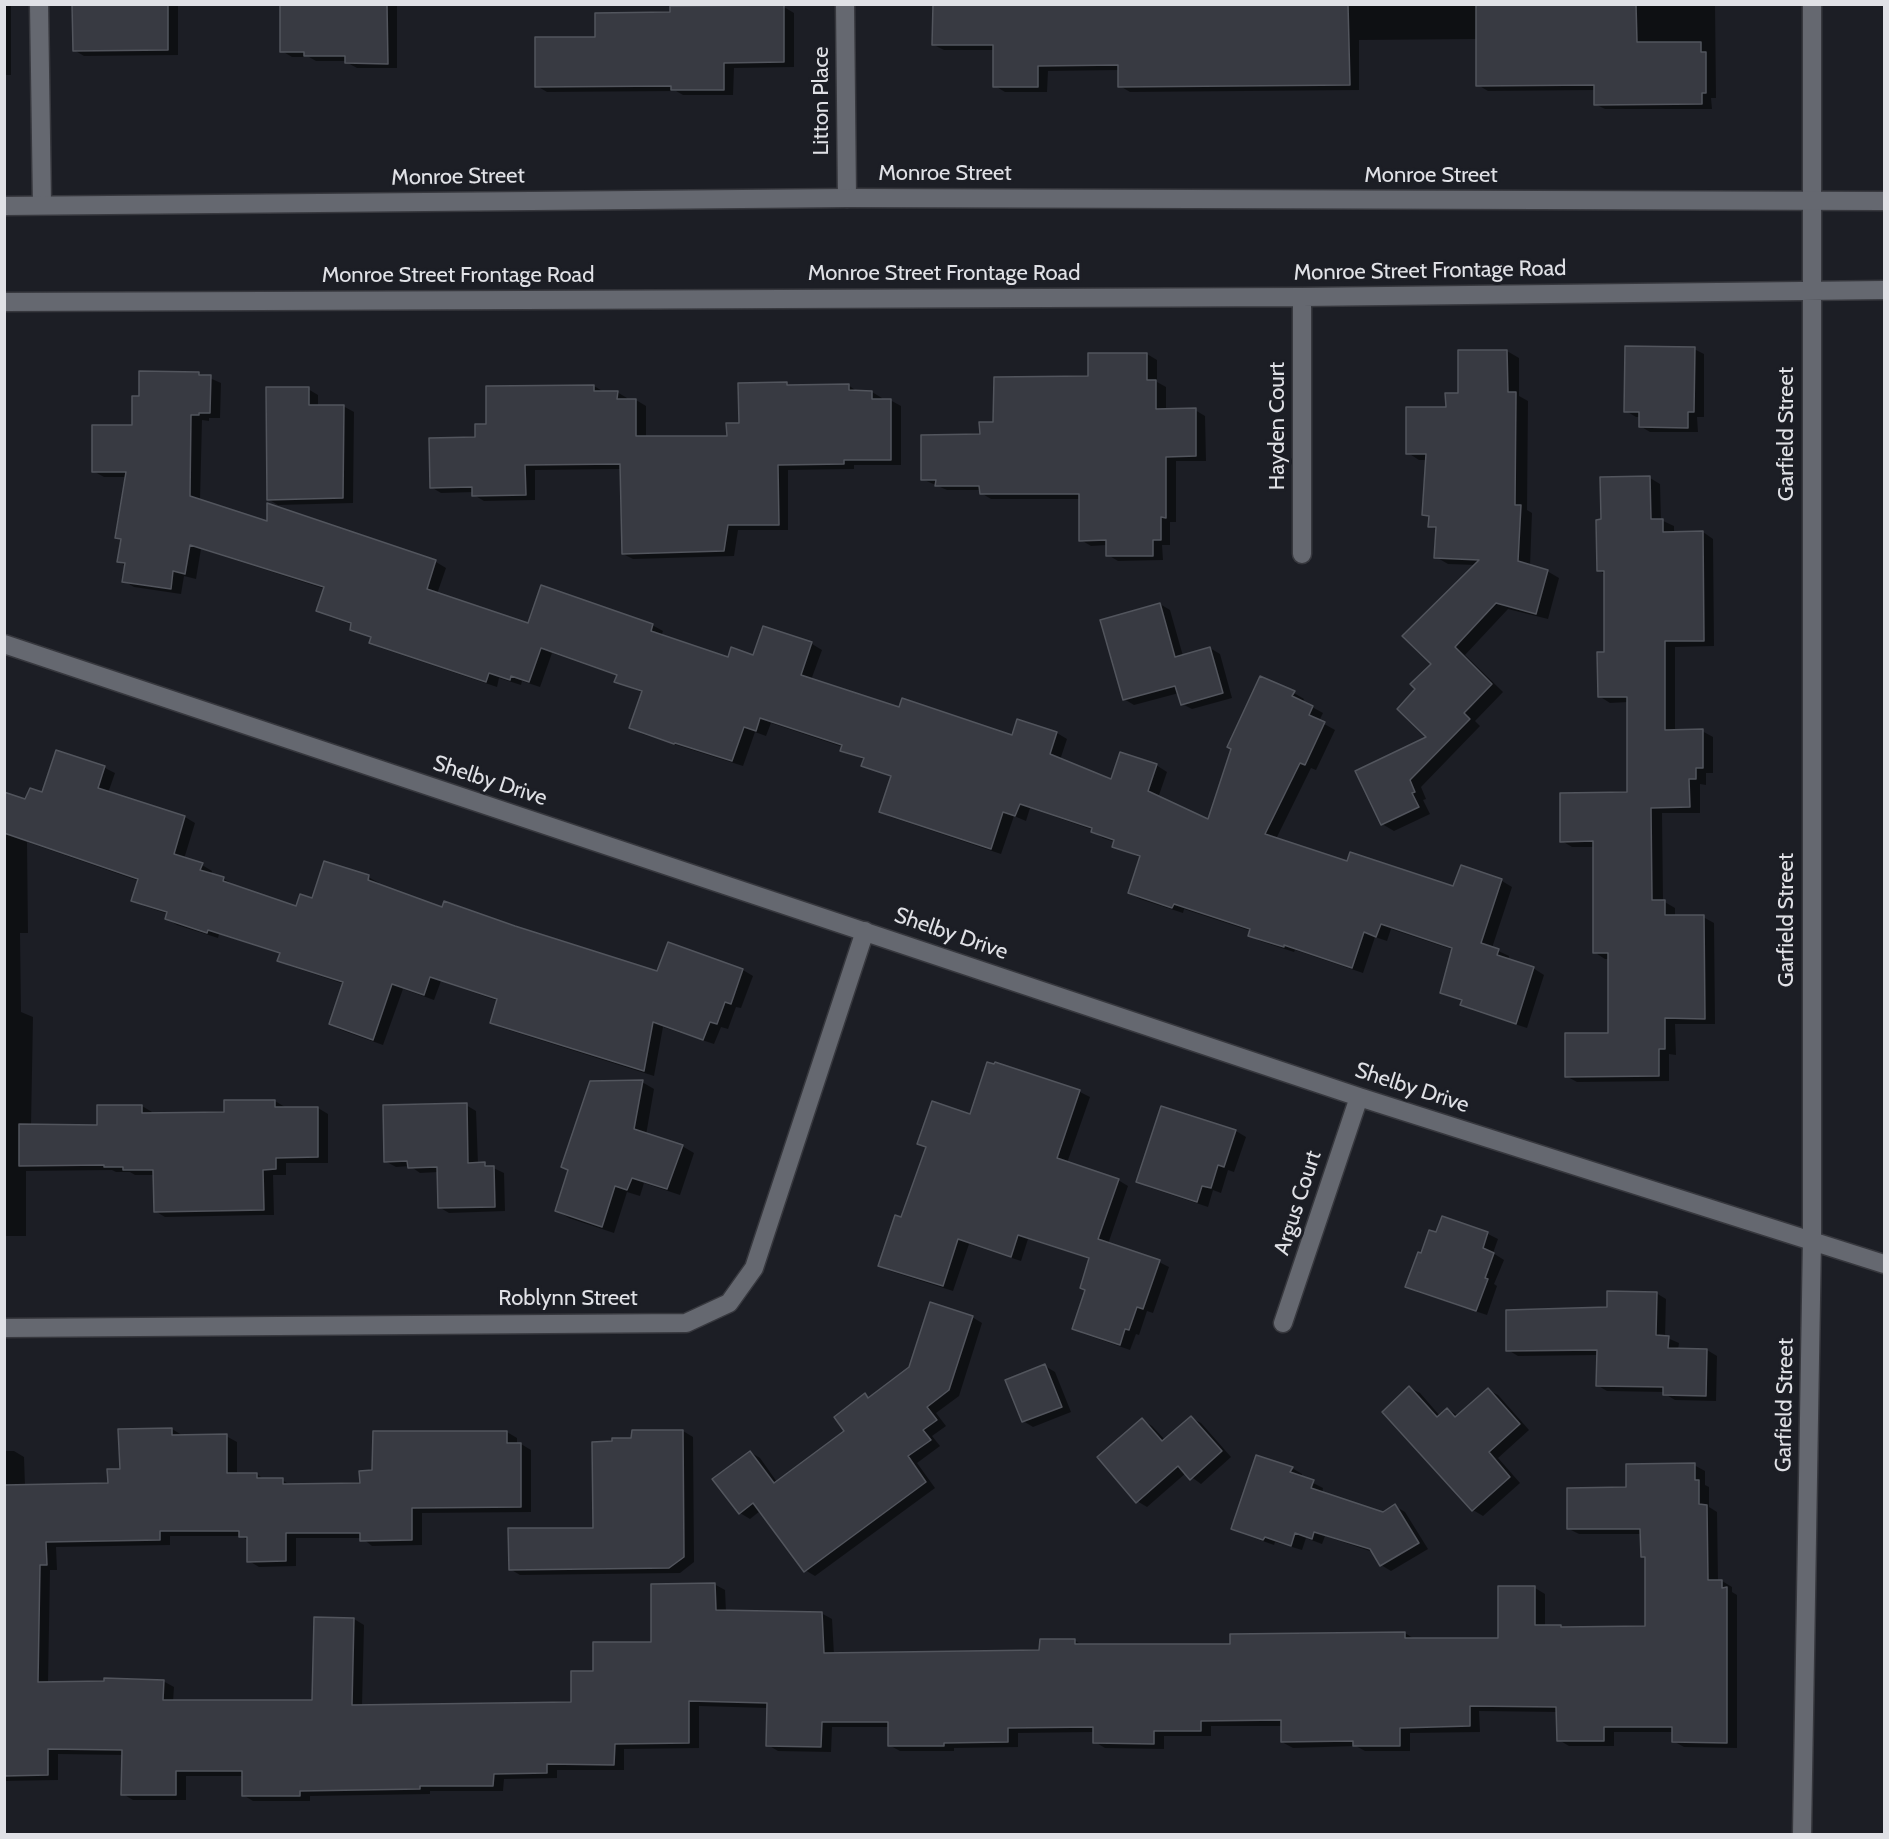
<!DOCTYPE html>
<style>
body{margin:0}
#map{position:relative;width:1889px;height:1839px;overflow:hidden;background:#1c1e25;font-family:Cabin,sans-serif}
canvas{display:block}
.frame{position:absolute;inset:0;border:6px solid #e0e1e6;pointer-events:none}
</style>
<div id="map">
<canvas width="1889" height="1839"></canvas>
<div class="frame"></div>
</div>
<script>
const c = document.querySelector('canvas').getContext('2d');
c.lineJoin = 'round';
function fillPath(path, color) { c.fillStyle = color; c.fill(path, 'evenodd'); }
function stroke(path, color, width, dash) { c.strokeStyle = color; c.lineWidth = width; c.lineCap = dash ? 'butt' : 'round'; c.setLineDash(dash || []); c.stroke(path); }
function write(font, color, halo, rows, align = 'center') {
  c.font = font + ' Cabin,sans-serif'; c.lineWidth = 6; c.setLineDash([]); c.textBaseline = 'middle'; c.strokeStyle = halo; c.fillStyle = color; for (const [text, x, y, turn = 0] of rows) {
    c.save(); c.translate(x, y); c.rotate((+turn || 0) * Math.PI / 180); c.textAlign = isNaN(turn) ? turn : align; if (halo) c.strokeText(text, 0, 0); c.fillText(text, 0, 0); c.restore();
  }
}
const shadow = new Path2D(`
 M4,4H11V75H4Z
 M74,4H178V55L84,56L74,50Z
 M281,4H397V68H357L346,62V61H316L309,57H292L282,51Z
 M934,4H1715L1716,98H1711L1712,109H1605L1595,104V90L1488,91L1478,85L1477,39L1359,40V90L1130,92L1120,86V70L1048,71L1047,92H1005L995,86V50H944L934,45Z
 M784,7L794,13V67L734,68L733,95H683L676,91L547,92L537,86L597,38L672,13Z
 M1694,349L1704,354V417H1697L1698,432H1650L1640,426L1641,417H1636L1626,411Z
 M1507,351L1519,358V396L1528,401L1527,510L1532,513L1530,566L1547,571L1559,578L1548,619L1508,609L1465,655L1503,692L1475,721L1480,726L1421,787L1426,799L1423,800L1430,814L1394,831L1382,824L1428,738L1433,664L1476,565L1448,564L1436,557L1438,530L1430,526V518L1424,514L1427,460H1419L1408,453L1459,395Z
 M1147,354L1157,360V382L1166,387V410H1195L1205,416L1206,461H1176V522H1170V545H1162L1163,560L1118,561L1108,555L1107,545L1091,546L1081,540L1080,499H991L981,493V490H947L922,479L981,436L995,423L1090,378Z
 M198,373L221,383L220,418H209V421L202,420L200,501L268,524V505L436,562L446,568L437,594L529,625H652L663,631L661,636L729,659L754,656L764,628L812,644L822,650L811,680L900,709L1013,736L1018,721L1057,733L1067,739L1060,760L1112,781L1156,765L1167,772L1158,798L1209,821L1261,678L1294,693L1304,699L1303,702L1323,713L1319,721L1335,730L1316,770L1311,768L1276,839L1348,863L1454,888L1462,867L1502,881L1512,887L1492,948L1509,956L1508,960L1533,968L1544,975L1527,1028L1472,1010L1462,1004L1463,1002L1442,992L1454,950L1391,929L1387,941L1375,937L1363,973L1295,950L1294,952L1260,941L1249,935L1251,931L1184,909L1183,913L1140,899L1129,893L1141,858L1114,846L1115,842L1103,838L1093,832V830L1030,808L1026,821L1014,816L1001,854L891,817L881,811L892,777L863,765L865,760L842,750L843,747L771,723L766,736L755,732L743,766L642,734L631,728L643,693L616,681L618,676L552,653L540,687L522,681L521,685L499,678L497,687L381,648L371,642L372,638L351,629L353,625L328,616L318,610L325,589L201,549L196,579L184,576L181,594L134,587L124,581L126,566L119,562L122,541L116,537L127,477H104L93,471L133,427L141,398Z
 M786,383L791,386L848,385L858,392H872L882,398V400H890L901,406V465H854V469L788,470V530H738L734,556L633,559L623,554L621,469L535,470V500L484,501L474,495V492L441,493L431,487L487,425L594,386L604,392H617L627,398V400H636L646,406V438L728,437Z
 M308,389L318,395V406H343L354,412L353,503L278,505L268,499Z
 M1650,478L1660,484L1661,520L1674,526V533L1703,532L1713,539L1714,646L1675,647V731H1702L1713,737V773H1706V785L1700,784V813H1662L1663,901L1675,908V916L1703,917L1714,923L1715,1024H1675L1676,1055L1669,1054V1081L1577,1082L1566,1076L1609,1034L1610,959H1605L1594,952L1595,847H1572L1562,841L1629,793L1628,702L1610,703L1599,696L1606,653V575L1598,570L1603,521Z
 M1160,604L1170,610L1183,656L1210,648L1220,654L1232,698L1192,709L1182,704L1179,693L1134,705L1124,699Z
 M57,752L105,768L115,773L108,793L185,817L195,823L184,859L202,865L212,871L211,875L224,879L234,885L233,886L297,907L313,900L367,888L370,878L379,883L378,885L443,909L515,927L658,972L668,944L743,970L753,976L741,1008L736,1007L728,1029L721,1027L714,1044L663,1027L654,1076L502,1028L491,1022L498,1001L441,981L434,1000L403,989L383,1045L341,1030L330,1024L344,984L290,966L279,960L281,954L219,934L218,938L177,925L167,919L168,914L144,906L133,900L139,881L27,842L28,933H20L21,1012L33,1017L31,1126H99L142,1106L152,1112V1114H225L275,1101L285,1107L318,1108L328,1114V1163H286V1175H273L274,1215H263L165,1217L155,1211L154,1175H135L130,1172H116L112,1170L26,1171V1236H4V794L26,801L43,794Z
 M996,1063L1080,1092L1090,1097L1067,1163L1118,1180L1128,1186L1108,1244L1159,1262L1169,1267L1153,1313L1147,1311L1139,1335L1136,1334L1130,1350L1084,1334L1074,1329L1087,1290L1090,1259L1028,1239L1021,1261L969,1244L953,1291L890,1271L880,1265L902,1219L928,1149L919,1144L971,1116Z
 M642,1082L654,1089L646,1135L682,1146L694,1153L680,1195L644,1183L640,1196L627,1192L614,1233L569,1218L557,1211Z
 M466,1105L476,1111L478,1164H485L504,1173L505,1211L449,1213L439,1207L438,1172L420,1173L410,1166L396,1167L385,1161Z
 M1162,1108L1236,1131L1246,1137L1234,1172L1228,1170L1221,1193L1213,1190L1208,1207L1148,1187L1138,1181Z
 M1443,1218L1488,1234L1498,1239L1493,1253L1504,1260L1494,1284L1497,1286L1487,1315L1417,1292L1407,1286L1422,1255L1437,1234Z
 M1656,1293L1666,1299L1665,1337L1679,1343L1678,1350H1707L1717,1356L1716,1401L1675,1400L1665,1394V1392L1607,1391L1597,1385L1598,1355L1518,1356L1508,1350L1608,1309Z
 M972,1317L982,1323L959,1396L936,1413L946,1426L932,1436L940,1446L917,1463L935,1488L815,1576L805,1570L760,1511L750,1519L740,1513L750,1452L760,1458L777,1482L847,1431L865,1395L870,1398Z
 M1045,1366L1055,1372L1071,1412L1033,1427L1023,1421Z
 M1410,1388L1420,1393L1440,1416L1447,1409L1457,1415L1488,1390L1498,1395L1529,1430L1498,1458L1520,1483L1483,1516L1473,1510Z
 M1191,1418L1201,1423L1231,1457L1201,1484L1186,1473L1147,1507L1137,1501L1142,1420L1152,1426L1165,1440Z
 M172,1429L182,1435L226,1436L237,1442V1475L257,1474L265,1480H282L292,1486L361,1485L374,1472L507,1432L517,1438V1445L521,1444L531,1450V1512L422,1513V1545L372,1546L362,1538H296V1566L259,1567L249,1561V1541L241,1536H170V1545L56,1547L57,1570H50L48,1683L163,1681L174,1687L173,1702L313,1701L354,1619L364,1625L362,1706L572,1703L594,1673L652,1643L714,1584L725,1590L726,1612L821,1613L832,1619L834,1655L1041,1651L1074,1640L1082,1645L1232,1646L1405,1633L1416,1640L1499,1639L1535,1588L1545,1594V1626L1564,1628H1647V1558L1642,1556V1534H1579L1569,1529L1628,1489L1694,1465L1705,1471V1485L1709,1487V1507L1717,1512L1718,1581H1722L1732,1587V1592L1737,1595V1748L1684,1747L1673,1741V1732H1614V1746H1569L1559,1740L1558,1712L1479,1711L1480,1732L1410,1733V1751H1365L1356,1746L1293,1748L1282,1742L1283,1726H1211V1736H1164V1749L1105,1748L1095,1742V1732L1018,1733V1747L954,1748V1751H900L889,1745V1727H832L831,1752L778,1751L768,1745V1708L699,1706V1748L624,1749V1770H557V1778L504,1779L503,1791H430V1794L310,1796V1801H253L243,1795V1776H186V1800H133L123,1794L124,1755L58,1754V1780L4,1781V1451H14L24,1457L25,1486L109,1484L121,1470Z
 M683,1431L693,1437L694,1562L680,1573L520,1575L510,1569L594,1529L633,1439Z
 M1292,1468L1302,1474L1301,1477L1323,1488L1322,1493L1384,1513L1395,1506L1405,1512L1428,1549L1391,1571L1381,1565L1373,1552L1325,1536L1322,1544L1306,1538L1302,1550L1275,1542L1274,1545L1243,1534L1233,1529Z`);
const building = new Path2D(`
 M72,4H168V50L73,51Z
 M280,4H387L388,64L345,63V56H304V52H280Z
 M933,4H1348L1350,85L1118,87V65L1038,66V87H993V45H932Z
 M1476,4H1636L1637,42H1701V52H1706V93H1702V104L1594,105V85L1476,86Z
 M784,5V62L724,63V90H671V86L535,87V37H595V13L670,12V6Z
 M1625,346L1695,347L1694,412H1688V428L1639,427V412H1624Z
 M1458,350H1507L1508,392H1516L1515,505H1521L1518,561L1548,570L1536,614L1496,603L1455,647L1492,684L1464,713L1470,719L1410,780L1415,792L1412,793L1419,807L1381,825L1355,771L1426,737L1397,709L1415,689L1410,684L1431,664L1402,636L1479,560L1434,558L1436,527H1428L1429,516L1422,515L1426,454H1406V407H1446L1445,393H1458Z
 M1088,353H1147V380H1156V409L1196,408V456L1166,457V518L1161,517V540H1153V556H1106V540L1079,541V494H980L979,486H935L936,480H921V435L980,434L979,422H993L994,377L1088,376Z
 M139,371L199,372V375H211L210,413H199V415H191L190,496L267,521V503L436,560L427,589L528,623L541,585L653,624L651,631L728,657L731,647L753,655L763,626L812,642L801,675L899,707L902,698L1012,735L1017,719L1057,732L1050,754L1111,779L1120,752L1157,764L1148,791L1208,819L1231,749L1227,747L1260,676L1295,691L1292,696L1313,706L1309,715L1325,722L1305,765L1300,763L1265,834L1347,861L1350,852L1453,886L1461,865L1502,879L1481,943L1499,949L1497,955L1534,967L1516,1024L1460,1005L1462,1000L1440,993L1452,948L1381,924L1376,937L1364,932L1352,968L1284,945V947L1248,936L1250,929L1174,904L1172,908L1128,893L1140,856L1112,847L1114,840L1091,832L1092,828L1020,804L1015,816L1003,812L991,849L879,812L891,776L861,766L864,758L840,751L842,745L760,718L756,731L744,727L732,761L675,743L674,744L629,728L642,691L614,682L617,675L541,648L529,682L511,676L510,680L489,673L486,682L369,643L371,637L350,630L351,623L316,611L324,587L190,545L185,574L173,571L171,589L122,582L125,563L117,562L121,539L115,538L126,472H92V425H132V396H139Z
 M787,382V385L849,384V390L872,391V399H891V460H844V464L778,465L779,525H728L724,551L622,554L620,464L525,465L526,495L472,496V487L430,488L429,438L475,437V424H486V386L594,385V391H618L617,399H636V436H727L726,423H739L738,383Z
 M266,387H309V405H344L343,498L267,500Z
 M1650,476L1651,519H1663V532L1703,531L1704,641H1665V730L1703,729V768H1696V779H1689L1690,807L1651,808L1652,900H1665V915H1704L1705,1019L1665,1018V1049H1659V1076L1565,1077V1033H1608V953H1593V841L1560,842V793L1627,792V697H1598L1597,652H1604V571H1597L1596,520L1601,519L1600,477Z
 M1160,603L1175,657L1210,647L1223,693L1181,705L1175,686L1123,700L1100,620Z
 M56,750L105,766L98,788L185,816L174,854L203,863L200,870L224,877L223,881L296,906L300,894L312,898L324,861L369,875L368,880L442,907L444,901L515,926L657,971L668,942L743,969L731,1004L725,1002L717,1024L710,1022L703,1040L653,1022L644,1071L490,1023L497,999L430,977L424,995L392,984L373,1040L329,1024L343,982L277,961L280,953L208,930L207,933L165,919L167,912L131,901L138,879L4,833V792L25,799L30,788L42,792Z
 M987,1062L994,1064L995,1062L1080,1090L1057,1158L1119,1179L1098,1239L1160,1260L1143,1309L1137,1307L1129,1330L1125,1329L1120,1345L1072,1329L1085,1290L1080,1288L1089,1258L1018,1235L1011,1257L958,1239L943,1286L878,1266L895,1215L901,1217L926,1147L917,1144L932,1101L970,1114Z
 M643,1080L634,1129L683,1145L667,1189L632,1178L627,1190L615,1186L602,1227L555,1211L568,1170L561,1167L590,1081Z
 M224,1100H275V1107H318V1157L276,1158V1169L263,1170L264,1210L154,1212L153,1170H123V1167H104V1165L19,1166V1124L97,1125V1105H142V1113L224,1112Z
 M467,1103L468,1163L485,1162V1166H494L495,1207L438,1208L437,1167L408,1168L407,1161L384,1162L383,1105Z
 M1161,1106L1236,1130L1224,1167L1218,1165L1211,1188L1202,1186L1197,1202L1136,1182Z
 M1442,1216L1488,1232L1483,1248L1494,1253L1485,1278L1488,1279L1476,1311L1405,1287L1418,1252L1421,1253L1429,1230L1436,1232Z
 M1607,1291L1657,1292L1656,1335L1669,1336L1668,1348L1707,1349L1706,1396L1663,1395V1387L1596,1386L1597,1350L1506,1351V1310L1607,1307Z
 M930,1302L973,1316L949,1390L927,1407L937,1420L923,1430L931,1440L908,1456L926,1482L804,1572L753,1503L739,1514L712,1479L750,1451L774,1483L844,1431L834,1417L865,1393L868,1398L909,1367Z
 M1045,1364L1062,1407L1022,1422L1005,1380Z
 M1409,1386L1437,1417L1447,1408L1455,1417L1488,1388L1520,1424L1489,1452L1510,1477L1472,1511L1382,1412Z
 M1191,1416L1222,1451L1190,1480L1178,1466L1136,1503L1097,1457L1142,1418L1162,1441Z
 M172,1428V1435L227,1434V1473H257V1478H283V1484L360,1483L359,1471L372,1470L373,1431H507V1443H521V1507L412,1508V1540L360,1541V1533H286V1561L247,1562V1537H239V1531H160V1540L46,1542L47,1565H40L38,1682L104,1681V1678L164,1680L163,1700H312L314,1617L354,1618L352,1705L571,1702V1671H593V1642H651V1584L715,1583L716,1610L822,1612L824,1653L1039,1650L1040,1639H1075V1644H1230V1634L1405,1632V1638H1498V1586H1535V1625H1561V1627L1645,1626V1557H1641L1640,1529H1567V1488L1626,1487V1464L1695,1463V1480H1699V1504L1707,1505L1708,1580H1722V1588L1727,1587V1743L1672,1742V1727H1604V1741H1557L1556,1707L1470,1706V1726L1400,1728V1746H1353V1741L1281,1742V1720L1201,1721V1731H1154V1744L1093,1743V1727L1008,1728V1742L944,1743V1746H888V1722H822L821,1747L766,1746L767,1703L689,1701V1743L615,1744L614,1765L547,1764V1773L494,1774L493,1786H420V1789L300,1791V1796H242V1771H176V1795H121L122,1750L48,1749V1775L4,1776V1485L108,1483L107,1469H120L118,1429Z
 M632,1430H683L684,1557L669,1568L509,1570L508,1528H593L592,1442L612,1441V1438H631Z
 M1256,1455L1293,1467L1290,1472L1314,1480L1311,1488L1383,1512L1395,1504L1419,1543L1380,1566L1370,1549L1314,1532L1312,1539L1295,1533L1291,1546L1265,1537L1263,1540L1231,1529Z`);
const service = new Path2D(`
 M39,4L42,205`);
const minor = new Path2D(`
 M845,4L847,198
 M1302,297V554
 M4,302L1302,297L1884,290
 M4,644L1359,1097L1884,1264
 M1283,1323L1359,1097
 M4,1328L686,1323L729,1303L754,1268L865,931
 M1802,1834L1812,1240V4`);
const secondary = new Path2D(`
 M4,206L847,198L1884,201`);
const streetNames = [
 ["Litton Place",822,101,-90],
 ["Monroe Street",945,174],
 ["Monroe Street",1431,176],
 ["Monroe Street",458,177,-1],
 ["Monroe Street Frontage Road",1430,271,-1],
 ["Monroe Street Frontage Road",944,274],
 ["Monroe Street Frontage Road",458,276],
 ["Hayden Court",1278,426,-90],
 ["Garfield Street",1787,434,-90],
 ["Shelby Drive",490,781,18],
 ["Garfield Street",1787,920,-90],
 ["Shelby Drive",951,934,19],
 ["Shelby Drive",1412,1088,18],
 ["Argus Court",1298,1203,-72],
 ["Roblynn Street",568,1299],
 ["Garfield Street",1785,1405,-89]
];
fillPath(shadow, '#0007');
fillPath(building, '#383a42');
stroke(building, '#52555d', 1.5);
stroke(service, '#37383e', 21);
stroke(minor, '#37383e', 21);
stroke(secondary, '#37383e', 21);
stroke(service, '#656870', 18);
stroke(minor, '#656870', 18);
stroke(secondary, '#656870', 18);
write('22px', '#e0e1e6', '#1c1e25', streetNames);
</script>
